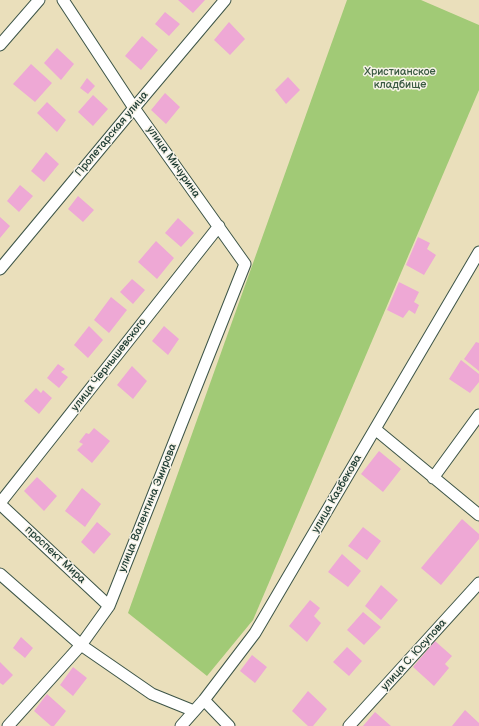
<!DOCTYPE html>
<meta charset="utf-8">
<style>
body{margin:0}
canvas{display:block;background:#eadfbb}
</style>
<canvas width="479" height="726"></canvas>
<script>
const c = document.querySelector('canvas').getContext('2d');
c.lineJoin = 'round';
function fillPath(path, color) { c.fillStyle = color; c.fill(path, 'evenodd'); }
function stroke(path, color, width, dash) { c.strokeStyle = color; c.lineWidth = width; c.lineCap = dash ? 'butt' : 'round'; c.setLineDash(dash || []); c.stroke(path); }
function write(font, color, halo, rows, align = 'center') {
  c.font = font + ' "Balsamiq Sans",sans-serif'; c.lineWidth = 3; c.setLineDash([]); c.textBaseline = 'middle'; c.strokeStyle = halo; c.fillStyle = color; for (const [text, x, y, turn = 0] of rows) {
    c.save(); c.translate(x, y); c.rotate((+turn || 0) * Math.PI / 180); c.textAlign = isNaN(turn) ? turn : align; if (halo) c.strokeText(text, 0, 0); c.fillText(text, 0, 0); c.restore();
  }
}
const green = new Path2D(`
 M347,0H421L479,25V90L253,620L207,676L128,613Z`);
const building = new Path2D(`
 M178,0H205L193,13Z
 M165,12L180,24L169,36L155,24Z
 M229,22L245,39L230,55L214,40Z
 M142,36L158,50L141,70L125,56Z
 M57,48L74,64L61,80L44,63Z
 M31,64L52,83L35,102L13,84Z
 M288,77L300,90L286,104L275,90Z
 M87,78L95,86L88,94L80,88Z
 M165,93L180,107L166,124L151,110Z
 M93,95L108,109L93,126L78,112Z
 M47,102L66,120L57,132L37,113Z
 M46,152L59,164L44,182L31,171Z
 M20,185L33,196L19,212L7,201Z
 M78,196L94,210L83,222L68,209Z
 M0,217L10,226L0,238Z
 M178,218L194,233L181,247L165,233Z
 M418,237L430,243L427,249L436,255L424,275L406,265Z
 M156,241L174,258L157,279L138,262Z
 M132,279L145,290L133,304L120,292Z
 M399,282L419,292L414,302L419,305L415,314L409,310L403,318L387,310Z
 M111,297L127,310L109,333L94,320Z
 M89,326L103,340L88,358L74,345Z
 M164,326L179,339L168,355L152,341Z
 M476,342L479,343V371L464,359Z
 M461,360L479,374V382L470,393L449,379Z
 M58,364L65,369L61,372L68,377L59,388L47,378Z
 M132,366L147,381L133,399L117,385Z
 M36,388L41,393L43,390L52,398L39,414L24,401Z
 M94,428L110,441L92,463L77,450L83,444L79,442L86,433L89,434Z
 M379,451L401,469L383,492L361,474Z
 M37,477L57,496L44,511L24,491Z
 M82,488L101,504L85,527L65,511Z
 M462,519L479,534V539L441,585L421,568Z
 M97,522L111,534L94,554L81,542Z
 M363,527L381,541L367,560L348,546Z
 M342,554L361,571L348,587L328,572Z
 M381,585L398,600L381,620L365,606Z
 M310,600L320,608L314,616L321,623L307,642L289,626Z
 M363,612L381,627L364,645L347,630Z
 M21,637L33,648L25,658L13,648Z
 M435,641L452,656L445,664L449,668L434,686L413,667Z
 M347,647L362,661L349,676L333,662Z
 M252,655L267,667L255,683L240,671Z
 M0,662L13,675L3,685L0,683Z
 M73,667L87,678L73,696L60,685Z
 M308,691L327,709L313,726H308L292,711Z
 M47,694L66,711L54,726H51L34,711Z
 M465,710L479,723V726H452Z
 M375,712L391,726H363Z`);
const street = new Path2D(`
 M0,45L39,0
 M0,269L134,108L225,0
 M375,429L479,515
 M433,478L479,415
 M0,503L219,226
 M0,504L109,606
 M0,574L81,645L152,694L194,711
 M204,700L229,726
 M8,726L81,645L109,606L245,264L134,108L63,0
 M181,726L204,700L255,633L479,252
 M349,726L479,583`);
const parkNames = [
 ["Христианское",400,72],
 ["кладбище",400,85]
];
const streetNames = [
 ["Пролетарская улица",112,134,-50],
 ["улица Мичурина",173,162,55],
 ["улица Чернышевского",109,365,-52],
 ["улица Казбекова",337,494,-60],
 ["улица Валентина Эмирова",148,508,-68],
 ["проспект Мира",55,555,43],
 ["улица С. Юсупова",414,655,-48]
];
fillPath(green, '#a1ca76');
fillPath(building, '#eea8d5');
stroke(street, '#3d5548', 13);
stroke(street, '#fff', 11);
write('11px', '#395941', '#f7f3e8', parkNames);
write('11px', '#1f3d34', '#f7f3e8', streetNames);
</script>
